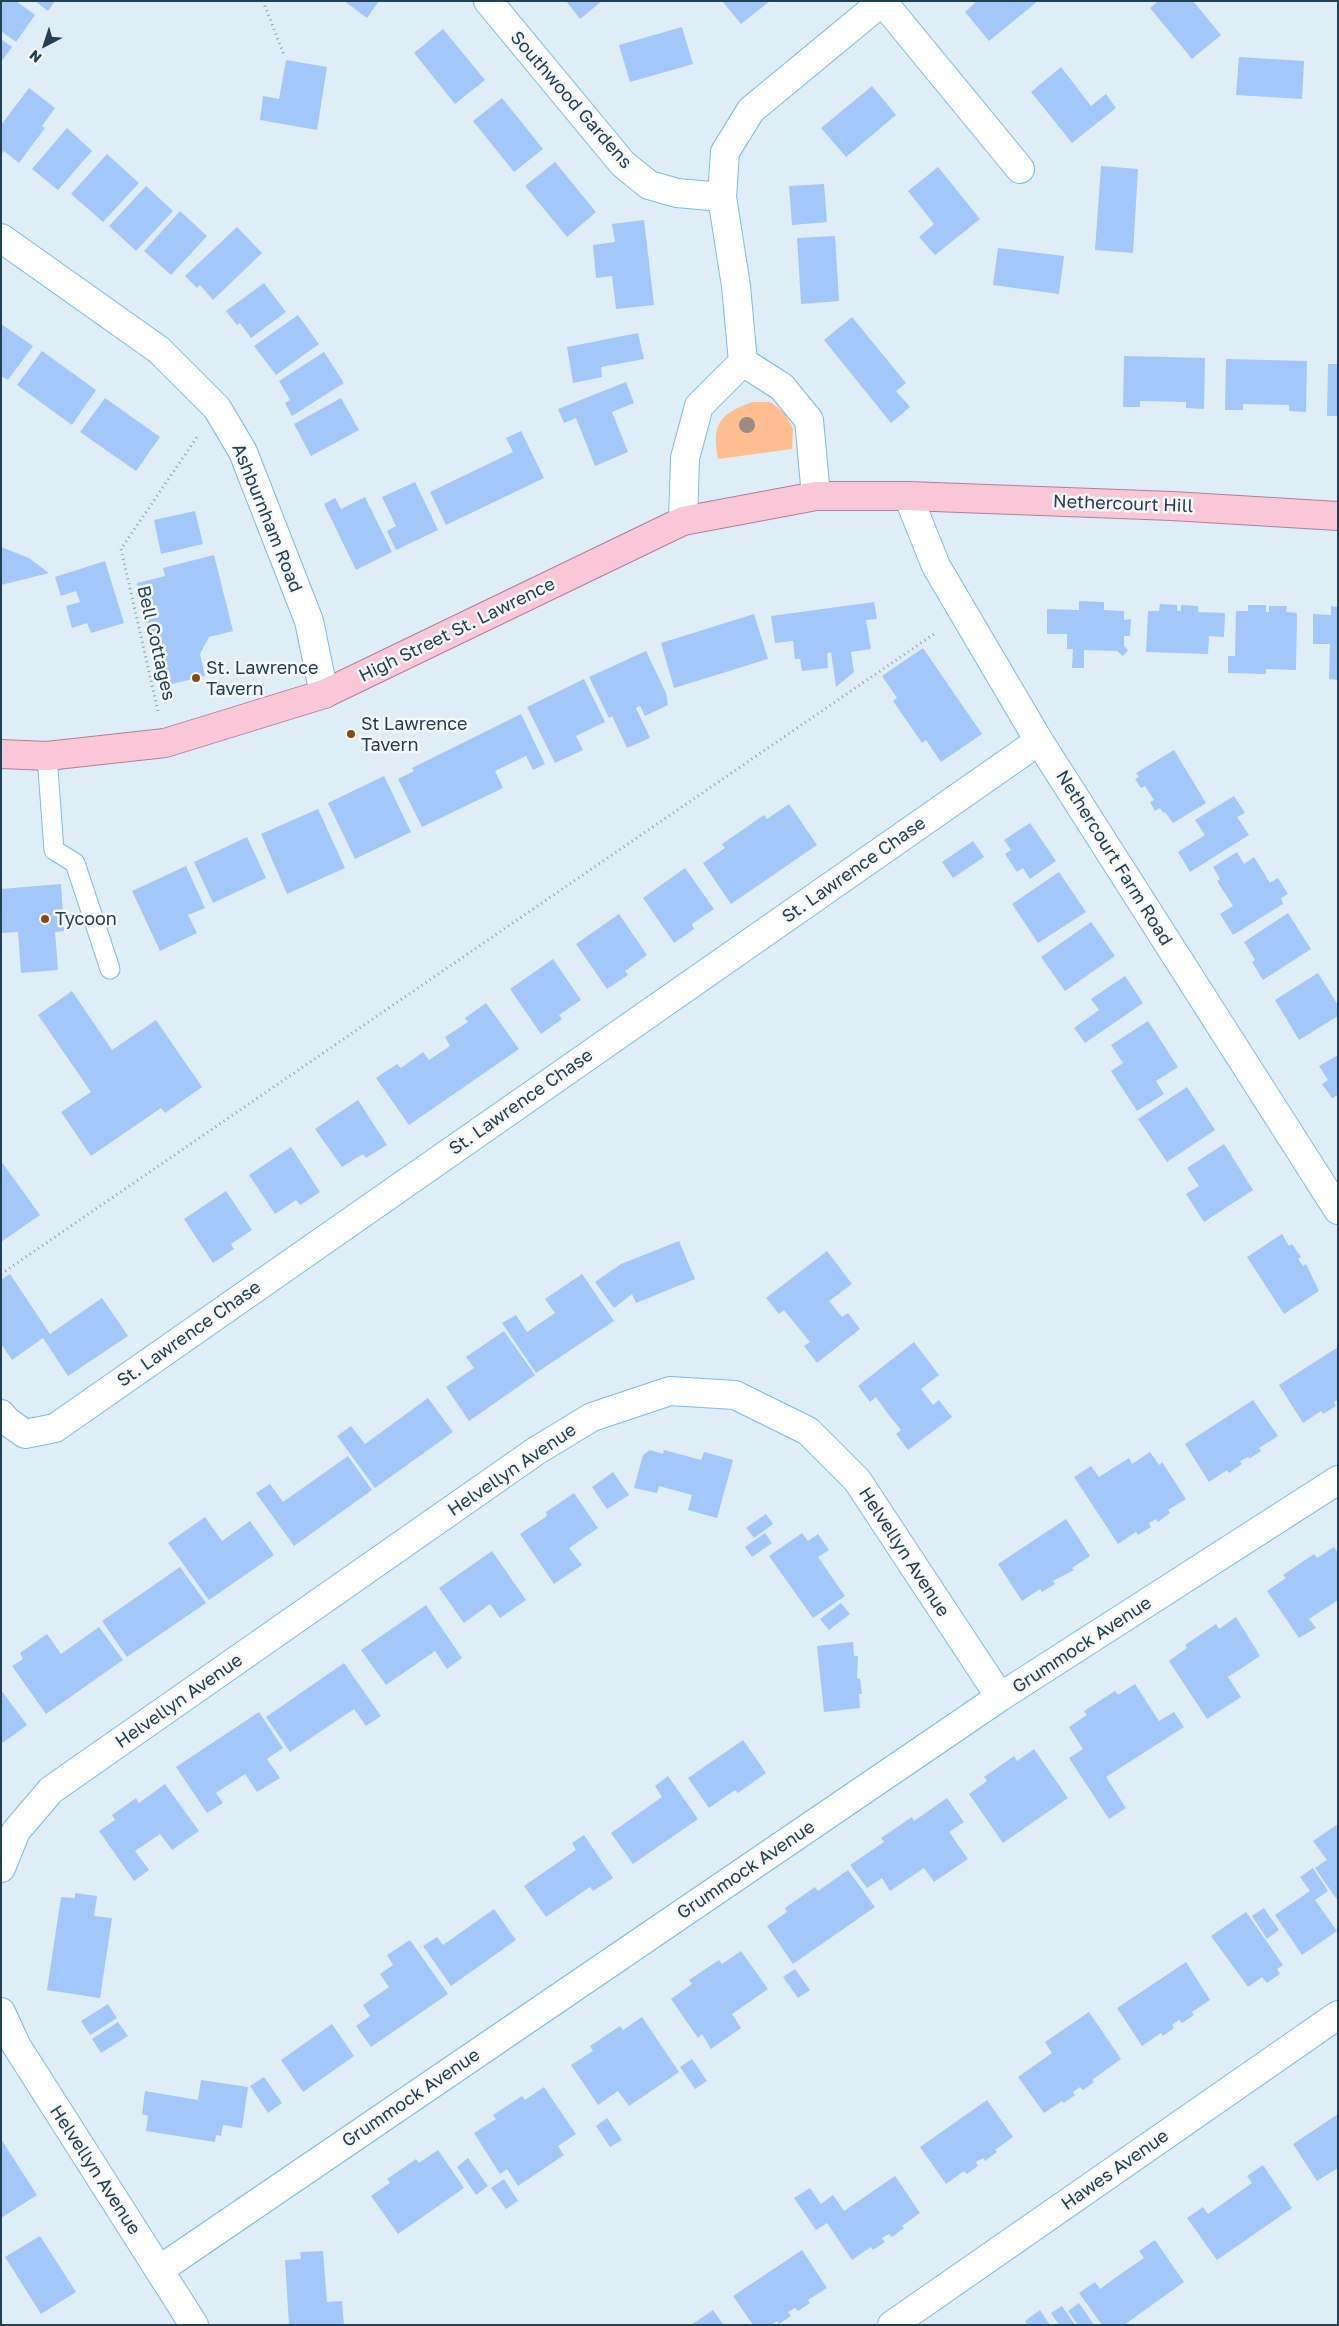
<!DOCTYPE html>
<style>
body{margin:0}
#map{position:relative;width:1339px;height:2326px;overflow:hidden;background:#dfedf7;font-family:"Golos Text",sans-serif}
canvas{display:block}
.frame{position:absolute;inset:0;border:2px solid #204053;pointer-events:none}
.north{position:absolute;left:20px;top:20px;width:50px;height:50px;-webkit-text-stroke:4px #f8f8f8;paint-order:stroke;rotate:220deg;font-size:14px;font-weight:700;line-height:20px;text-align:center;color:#204053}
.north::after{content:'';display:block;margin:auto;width:18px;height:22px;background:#204053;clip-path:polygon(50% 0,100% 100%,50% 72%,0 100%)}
</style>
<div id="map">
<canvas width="1339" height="2326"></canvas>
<div class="frame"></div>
<div class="north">N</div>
</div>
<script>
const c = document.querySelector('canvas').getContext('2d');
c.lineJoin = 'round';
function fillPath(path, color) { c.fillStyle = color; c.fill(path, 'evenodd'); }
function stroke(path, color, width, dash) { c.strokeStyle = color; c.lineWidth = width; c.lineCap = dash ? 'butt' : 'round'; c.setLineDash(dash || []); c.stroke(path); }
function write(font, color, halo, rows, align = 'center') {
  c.font = font + ' "Golos Text",sans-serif'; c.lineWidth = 5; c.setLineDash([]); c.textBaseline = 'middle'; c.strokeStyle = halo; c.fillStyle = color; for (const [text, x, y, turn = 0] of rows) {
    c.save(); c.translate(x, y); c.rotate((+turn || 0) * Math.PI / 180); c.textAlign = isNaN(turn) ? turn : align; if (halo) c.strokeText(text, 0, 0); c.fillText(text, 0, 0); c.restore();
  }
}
const green = new Path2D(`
 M753,402H770L785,413L793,429L792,449L718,459C711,424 720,413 753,402Z`);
const building = new Path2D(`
 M1,1H16L35,15L16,42L1,31Z
 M35,1H55L48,11Z
 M344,1H379L367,18Z
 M566,1H602L580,19Z
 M722,1H770L741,24Z
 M977,1H1038L989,41L965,12Z
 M1158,1H1193L1221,35L1192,59L1150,8Z
 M682,27L693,64L630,82L619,45Z
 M443,29L485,80L455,104L414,53Z
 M1,39L12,47L1,62Z
 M1239,57L1304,61L1302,99L1236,95Z
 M286,60L327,67L317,130L260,120L263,96L279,99Z
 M1061,67L1091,106L1106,94L1116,108L1072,143L1031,92Z
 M872,86L896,115L846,157L821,128Z
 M29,88L55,108L42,126L45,128L19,163L4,151L1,154V125Z
 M502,98L543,149L514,172L473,121Z
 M67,128L92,151L58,190L32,169Z
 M107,154L139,183L103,222L71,194Z
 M555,162L596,212L567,237L525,186Z
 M1101,166L1138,169L1133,253L1095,250Z
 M938,167L980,219L935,255L919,237L934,224L908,191Z
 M824,184L827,222L792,225L789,186Z
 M146,186L173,211L136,251L109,226Z
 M180,211L207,236L171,275L144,251Z
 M644,220L654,305L616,309L612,276L596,278L593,245L615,242L612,224Z
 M237,227L262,253L213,300L200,285L197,288L185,276Z
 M835,236L839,301L801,304L797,238Z
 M998,248L1064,256L1059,294L993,285Z
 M264,283L286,312L251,338L240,323L237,325L226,311Z
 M298,315L319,344L276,375L254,346Z
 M852,317L906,383L896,391L910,407L891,423L824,340Z
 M1,324L33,346L8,380L1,376Z
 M638,333L644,359L601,367L602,377L573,383L567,347Z
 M42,351L96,390L72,425L17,385Z
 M324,352L344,383L292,416L285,403L290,400L279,381Z
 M1124,356L1205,358L1204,409L1186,408V402L1140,401V407H1123Z
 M1226,359L1307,361L1306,412L1289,411V405L1243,404V410H1225Z
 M1328,364H1338V416H1327Z
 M626,382L634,403L612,412L628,452L595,466L576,418L564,423L558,409Z
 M105,398L160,437L136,471L80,432Z
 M341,398L359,430L311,456L294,424Z
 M521,431L544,478L446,525L430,492L513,452L506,438Z
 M415,482L438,530L396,550L387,531L396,526L382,497Z
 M365,497L392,552L356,570L324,504L335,498L341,509Z
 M195,511L203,544L161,554L154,520Z
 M1,547L29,558L49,573L1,585Z
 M214,555L233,631L209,637L200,654L205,676L164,686L137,583L165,576L163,568Z
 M105,561L124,623L91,633L87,623L72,628L66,606L80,602L76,591L61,596L55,577Z
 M1079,601L1104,602V610L1124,611V620L1131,619L1130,636H1124V646L1128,650L1123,656L1117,651L1084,650V668H1072L1073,649H1067V634H1047V609L1079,610Z
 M874,602L877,619L866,620L871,649L851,652L854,672L836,687L831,652L827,654L828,668L802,671L800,659H795L793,641L775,643L771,616Z
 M1160,604L1177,605V611H1181V605L1198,606V612L1225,613L1224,637L1209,636L1208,654L1146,652L1148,611H1159Z
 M1248,605H1266V612H1269V606H1287L1286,612L1297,613L1296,670L1266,669V674L1228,673V656H1235L1236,611H1248Z
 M1331,606L1338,607V680L1329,679L1330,644H1313V614L1331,615Z
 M754,614L768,659L674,688L661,643Z
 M923,648L982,734L941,762L926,740L922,743L893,701L897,698L882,676Z
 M646,651L666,693L668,705L645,716L640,706L636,708L650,738L627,748L612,716L609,718L589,677Z
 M584,679L605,722L576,736L583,750L555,763L527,707Z
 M521,714L545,764L533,770L526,756L495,771L503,788L422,827L398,779L414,771L412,768Z
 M1174,750L1206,803L1173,823L1165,812L1163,813L1160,808L1155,811L1150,802L1154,800L1145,786L1141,788L1135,779L1139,777L1136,773Z
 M384,776L411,832L355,859L328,803Z
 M1234,796L1245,813L1237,817L1249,835L1190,872L1178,852L1205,835L1195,820Z
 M789,804L817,845L731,904L703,863L725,848L722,844L764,815L767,819Z
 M318,809L345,868L287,894L261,834Z
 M1030,823L1056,861L1030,879L1023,868L1017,872L1005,854L1011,850L1004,840Z
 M247,837L266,878L213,903L194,862Z
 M973,841L984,857L953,878L942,862Z
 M1237,852L1244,864L1254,857L1270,883L1278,878L1288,894L1281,898L1283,904L1233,935L1220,914L1233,906L1217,881L1220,879L1213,867Z
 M186,866L205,908L188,915L197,933L160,951L132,891Z
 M685,868L714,909L692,924L694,929L674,943L643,898Z
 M1059,872L1086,912L1038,943L1012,904Z
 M61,884L64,931L55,932L58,970L21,973L18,932L1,933V889Z
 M1288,913L1311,949L1263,980L1252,962L1255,960L1244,942Z
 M619,914L647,955L625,971L628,975L607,989L576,944Z
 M1091,922L1115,956L1065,991L1041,957Z
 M553,959L581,1000L559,1015L562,1019L541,1034L510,989Z
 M1318,973L1338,1005V1016L1299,1040L1275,1000Z
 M1125,976L1143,1003L1085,1043L1074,1028L1099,1010L1091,999Z
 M72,991L112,1050L156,1020L202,1087L165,1113L161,1108L91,1156L61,1112L91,1092L38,1015Z
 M486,1003L519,1049L409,1125L376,1078L397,1064L401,1068L423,1052L429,1060L450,1046L445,1037L468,1022L465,1018Z
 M1148,1021L1178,1067L1156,1081L1164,1094L1137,1111L1111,1071L1123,1063L1111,1045Z
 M1338,1055V1095L1332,1098L1322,1084L1328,1080L1319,1066Z
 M1187,1087L1215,1130L1167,1162L1138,1119Z
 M358,1100L387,1145L366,1158L363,1154L342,1167L315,1129Z
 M1224,1144L1253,1190L1204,1222L1186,1194L1199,1186L1187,1168Z
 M291,1147L320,1192L300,1205L296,1200L275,1214L249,1175Z
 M1,1161L40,1215L1,1242Z
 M226,1191L252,1230L231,1244L234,1249L213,1263L184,1219Z
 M1282,1234L1289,1246L1292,1244L1301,1257L1298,1259L1303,1266L1306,1264L1319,1291L1284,1314L1247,1257Z
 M679,1241L695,1279L636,1303L632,1294L614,1308L595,1282L621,1264Z
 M827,1251L852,1284L829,1301L842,1317L848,1313L860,1329L817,1363L804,1346L810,1342L784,1310L779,1314L766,1298Z
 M10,1274L50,1334L102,1298L128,1336L68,1376L43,1338L12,1360L1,1344V1280Z
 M582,1274L614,1321L536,1373L502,1323L516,1315L527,1332L555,1313L545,1299Z
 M504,1331L535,1375L469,1421L446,1387L474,1368L466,1357Z
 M914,1342L939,1375L921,1389L933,1405L939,1400L952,1417L908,1450L896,1434L901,1430L888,1414L876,1397L870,1402L858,1386Z
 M1338,1347V1400L1334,1402L1336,1406L1323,1414L1321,1411L1303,1423L1279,1385Z
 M428,1398L453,1432L375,1488L337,1436L351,1426L365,1444Z
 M1253,1400L1278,1436L1259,1448L1261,1451L1249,1459L1248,1457L1240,1461L1242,1464L1229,1473L1227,1470L1209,1482L1185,1444Z
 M650,1450L663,1454L664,1450L701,1460L704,1452L733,1460L717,1518L688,1510L692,1495L659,1486L657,1493L634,1488L643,1455Z
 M1150,1452L1159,1465L1162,1462L1186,1499L1168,1510L1170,1513L1158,1522L1156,1519L1149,1523L1151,1527L1138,1535L1136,1532L1118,1544L1074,1477L1091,1466L1099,1477L1129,1458L1132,1464Z
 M348,1456L372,1490L294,1546L256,1493L270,1484L283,1502Z
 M613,1472L629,1495L607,1509L592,1487Z
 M574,1493L598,1528L569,1548L582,1565L554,1584L520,1534L547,1516L546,1512Z
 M766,1514L773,1524L754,1538L746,1528Z
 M205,1517L222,1541L250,1521L274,1555L209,1600L168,1543Z
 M1066,1519L1090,1556L1072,1568L1074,1570L1053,1581L1055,1584L1042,1592L1040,1589L1022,1601L998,1564Z
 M765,1533L772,1543L752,1557L745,1547Z
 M802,1533L808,1541L818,1534L829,1550L818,1557L845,1596L813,1618L769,1556Z
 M1334,1547L1338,1553V1600L1309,1619L1316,1628L1299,1638L1267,1591L1286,1578L1283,1575L1314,1554L1317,1558Z
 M492,1551L526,1600L500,1618L490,1604L464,1623L439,1588Z
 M180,1567L206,1603L127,1657L102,1621Z
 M841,1603L850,1614L829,1630L820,1619Z
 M426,1605L462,1658L447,1669L435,1651L386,1685L361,1650Z
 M1236,1617L1260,1656L1228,1677L1241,1697L1207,1719L1169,1661L1187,1648L1185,1645L1216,1624L1219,1629Z
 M99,1627L123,1660L46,1714L12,1666L23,1659L20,1653L47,1634L61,1654Z
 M853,1642L854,1656H858L857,1678L860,1679L862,1694H859L860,1708L824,1712L817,1646Z
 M344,1663L381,1716L366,1726L354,1709L290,1752L266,1717Z
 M1135,1684L1159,1721L1174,1712L1184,1727L1106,1777L1126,1808L1109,1819L1069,1758L1083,1749L1069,1727L1087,1715L1084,1711L1115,1691L1118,1695Z
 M1,1690L27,1725L1,1744Z
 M259,1712L283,1748L267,1759L280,1778L257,1792L245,1774L216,1793L223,1803L207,1813L176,1767Z
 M743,1740L766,1773L738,1793L735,1790L709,1808L688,1778Z
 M1034,1749L1068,1798L1003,1843L969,1794L987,1781L984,1777L1014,1756L1017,1761Z
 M668,1776L698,1819L633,1864L611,1833L662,1797L655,1786Z
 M165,1784L199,1831L172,1850L160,1834L135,1851L149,1870L134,1881L99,1831L115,1820L112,1815L136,1798L139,1803Z
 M947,1798L964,1822L949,1832L968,1859L934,1882L924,1868L890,1891L882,1878L867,1888L850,1865L884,1842L881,1838L912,1817L914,1821Z
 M1338,1824V1901L1315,1868L1327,1860L1313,1841Z
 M584,1835L613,1878L593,1891L590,1887L546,1917L524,1886L576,1850L572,1843Z
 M1313,1868L1328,1891L1315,1900L1337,1931L1302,1955L1275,1915L1310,1891L1300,1877Z
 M848,1870L875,1907L793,1964L767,1926L787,1912L785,1908L815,1887L818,1891Z
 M75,1893L97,1896L94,1916L112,1918L100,1998L47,1990L61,1897L75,1898Z
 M1264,1908L1279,1930L1267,1939L1252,1916Z
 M494,1909L516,1940L451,1986L423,1946L437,1937L443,1945Z
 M1246,1912L1283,1965L1277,1969L1280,1974L1267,1983L1262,1977L1248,1987L1211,1936Z
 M410,1940L448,1994L371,2047L356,2026L370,2016L363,2005L389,1987L380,1974L393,1965L387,1955Z
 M741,1951L768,1989L732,2014L741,2028L711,2049L702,2034L698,2038L671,1999L692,1984L689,1980L719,1960L722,1964Z
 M1186,1962L1210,2000L1192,2012L1194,2015L1182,2023L1179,2020L1172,2025L1174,2028L1163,2036L1161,2033L1142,2046L1117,2008Z
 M795,1969L810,1990L798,1998L783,1977Z
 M108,2004L117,2018L90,2035L81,2021Z
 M1089,2012L1121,2059L1092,2080L1094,2082L1083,2090L1080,2087L1073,2092L1075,2095L1064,2103L1062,2101L1044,2113L1018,2077L1052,2053L1045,2042Z
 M642,2017L679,2072L629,2106L618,2091L598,2105L571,2065L593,2051L590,2046L620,2026L623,2030Z
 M118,2022L128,2036L101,2053L92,2039Z
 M332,2024L354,2056L303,2092L281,2060Z
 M692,2059L707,2081L695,2089L680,2067Z
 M264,2077L282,2103L268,2113L250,2086Z
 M201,2080L248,2087L242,2128L223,2125L221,2136L216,2135L215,2142L146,2131L148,2116L142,2114L145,2091L198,2100Z
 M544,2087L576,2134L558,2146L564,2155L518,2186L507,2169L500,2174L474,2133L496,2119L493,2115L522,2096L525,2100Z
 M987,2100L1013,2137L995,2150L997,2152L985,2161L983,2158L976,2162L978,2166L967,2174L964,2171L946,2184L920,2147Z
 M1338,2114V2168L1317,2181L1293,2144Z
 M607,2118L622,2140L610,2147L596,2126Z
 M1,2139L37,2195L1,2218Z
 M438,2150L464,2188L398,2234L371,2196L390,2183L387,2179L403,2168L416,2159L419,2163Z
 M468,2158L488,2186L476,2195L457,2167Z
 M1263,2165L1292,2208L1217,2260L1187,2218L1203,2207L1208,2214L1252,2183L1247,2176Z
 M895,2176L920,2213L902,2226L904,2228L892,2237L889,2234L882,2238L885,2242L873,2250L871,2247L852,2260L827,2223L816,2230L794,2198L810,2188L821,2204L833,2195L844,2211Z
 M504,2179L518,2201L506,2209L491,2188Z
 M40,2236L76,2292L41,2314L5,2257Z
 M1155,2240L1184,2282L1124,2325H1102L1079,2293L1095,2282L1100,2289L1122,2273L1144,2258L1139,2251Z
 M802,2250L827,2288L808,2300L810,2303L798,2311L795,2308L788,2312L791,2316L779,2324L777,2321L771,2325H753L733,2296Z
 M323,2251L327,2302L342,2301L344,2325H289L285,2260L301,2259L300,2252Z
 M1079,2303L1094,2325H1078L1068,2311Z
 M1062,2306L1075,2325H1059L1051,2313Z
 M713,2310L723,2324L691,2325Z
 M1040,2310L1050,2325H1028L1025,2321Z`);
const path = new Path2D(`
 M263,1L284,55
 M158,711L121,549L197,437
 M1,1274L937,632`);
const service = new Path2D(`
 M47,756L54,850L75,863L110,969`);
const minor = new Path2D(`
 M488,1L623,164L649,185L677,193L722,197
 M882,1L1020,169
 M1,238L159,350L217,408L243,452L309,621L324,694
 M743,362L736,286L722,197L725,152L751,110L883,1
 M743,362L782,387L809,420L816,496
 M908,496L936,566L1039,741L1338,1210
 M683,521L685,458L699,406L743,362
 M1,1414L7,1421L25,1434L55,1428L1039,741
 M1,1868L16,1831L51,1790L536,1451L592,1417L670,1391L735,1395L808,1431L857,1480L1000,1697
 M1,2012L16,2045L194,2325
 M159,2270L1000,1697L1338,1480
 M892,2325L1338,2015`);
const primary = new Path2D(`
 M1,754L47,756L165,743L324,694L683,521L816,496H908L1172,506L1338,516`);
const trees = [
 [747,425]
];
const markers = [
 [196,678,5,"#8a4b10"],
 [351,734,5,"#8a4b10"],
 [45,919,5,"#8a4b10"]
];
const streetNames = [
 ["Southwood Gardens",571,100,49],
 ["Nethercourt Hill",1123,504,2],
 ["Ashburnham Road",267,518,68],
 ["High Street St. Lawrence",457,630,-26],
 ["Bell Cottages",156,643,77],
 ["Nethercourt Farm Road",1114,858,58],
 ["St. Lawrence Chase",854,870,-35],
 ["St. Lawrence Chase",521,1102,-35],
 ["St. Lawrence Chase",189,1334,-35],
 ["Helvellyn Avenue",512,1470,-34],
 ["Helvellyn Avenue",904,1552,57],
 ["Grummock Avenue",1082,1645,-33],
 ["Helvellyn Avenue",179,1701,-35],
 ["Grummock Avenue",746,1870,-34],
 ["Grummock Avenue",411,2098,-34],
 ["Helvellyn Avenue",95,2170,57],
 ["Hawes Avenue",1115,2170,-35]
];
const poiNames = [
 ["St. Lawrence",206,668],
 ["Tavern",206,689],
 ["St Lawrence",361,724],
 ["Tavern",361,745],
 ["Tycoon",55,919]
];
fillPath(green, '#febe90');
fillPath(building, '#a3c7f9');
stroke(service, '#73beed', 21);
stroke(minor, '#73beed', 30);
stroke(primary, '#ac809a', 30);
stroke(path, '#8ba1af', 3, [1, 4]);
stroke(service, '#fff', 19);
stroke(minor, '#fff', 28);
stroke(primary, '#fac7d9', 28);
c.fillStyle = '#9c8c7f';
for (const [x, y] of trees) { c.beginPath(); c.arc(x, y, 8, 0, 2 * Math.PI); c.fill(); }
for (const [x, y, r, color] of markers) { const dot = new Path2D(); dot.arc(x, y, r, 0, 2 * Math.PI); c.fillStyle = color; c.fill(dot); stroke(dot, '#f8f8f8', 2); }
write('18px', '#204053', '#f8f8f8', streetNames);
write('18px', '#204053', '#f8f8f8', poiNames, 'left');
</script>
